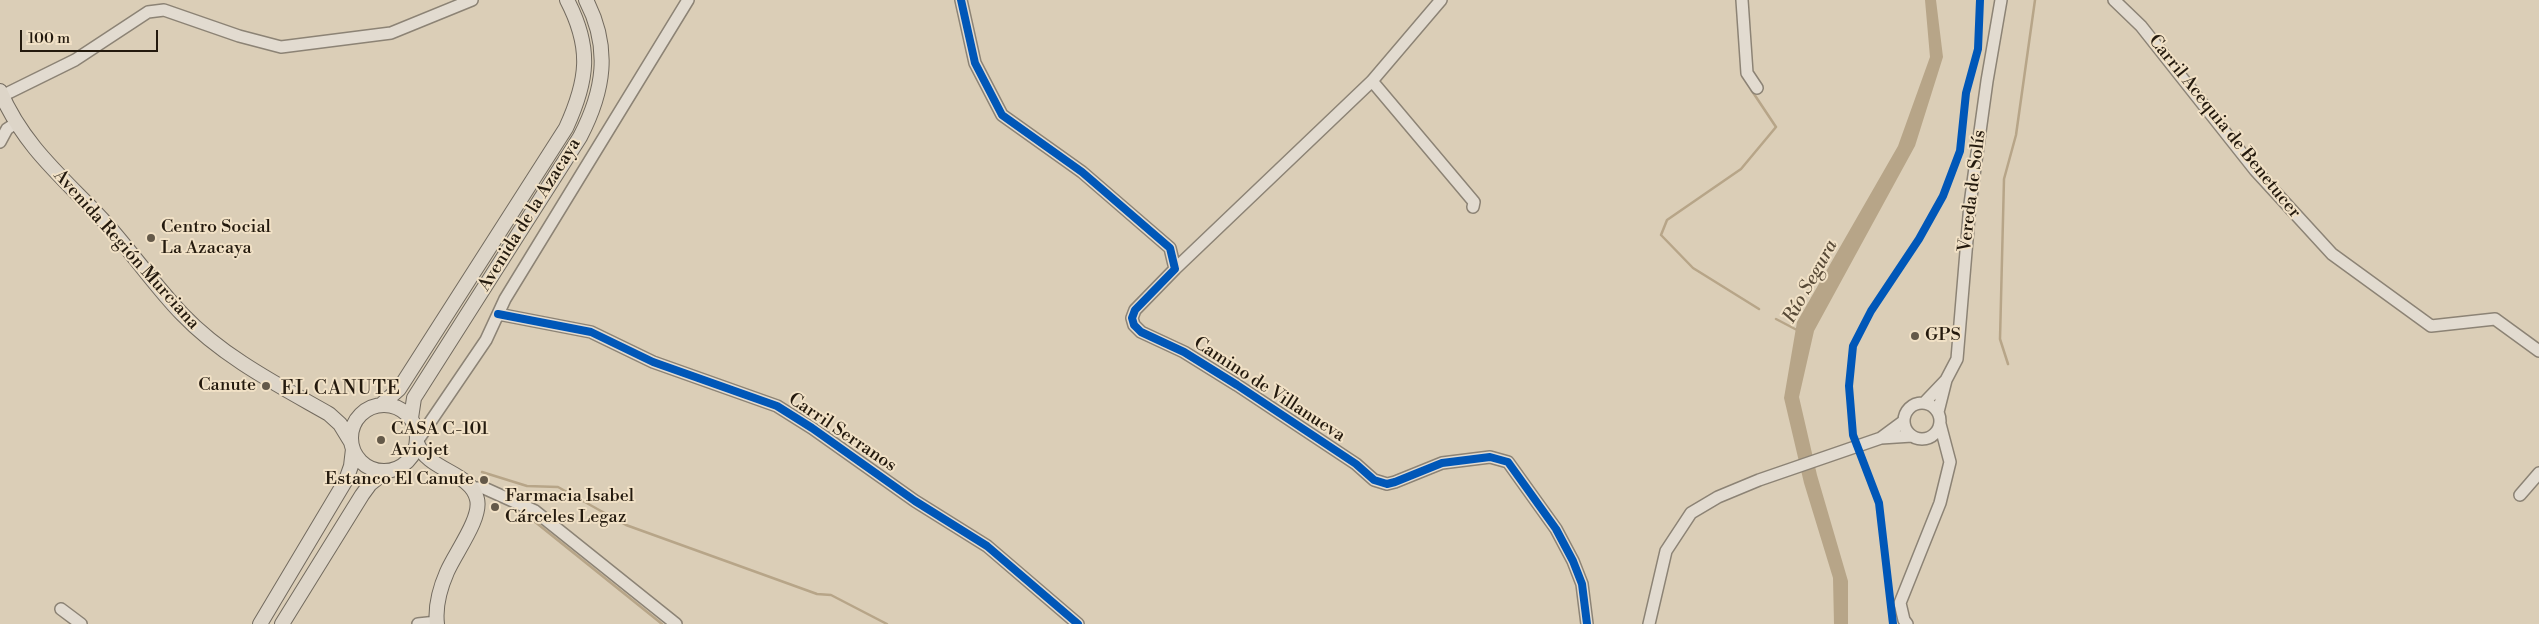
<!DOCTYPE html>
<meta charset="utf-8">
<style>
body{margin:0}
#map{position:relative;width:2539px;height:624px;overflow:hidden;background:#dbceb7;font-family:"Libre Bodoni",serif}
canvas{display:block}
.scale{position:absolute;left:20px;top:30px;width:138px;height:22px;box-sizing:border-box;border:2px solid #241a0e;border-top:0;padding-left:6px;font-size:15px;line-height:18px;white-space:nowrap;color:#241a0e;-webkit-text-stroke:4px #f1e1c6;paint-order:stroke}
</style>
<div id="map">
<canvas width="2539" height="624"></canvas>
<div class="scale">100 m</div>
</div>
<script>
const c = document.querySelector('canvas').getContext('2d');
c.lineJoin = 'round';
function fillPath(path, color) { c.fillStyle = color; c.fill(path, 'evenodd'); }
function stroke(path, color, width, dash) { c.strokeStyle = color; c.lineWidth = width; c.lineCap = dash ? 'butt' : 'round'; c.setLineDash(dash || []); c.stroke(path); }
function write(font, color, halo, rows, align = 'center') {
  c.font = font + ' "Libre Bodoni",serif'; c.lineWidth = 4; c.setLineDash([]); c.textBaseline = 'middle'; c.strokeStyle = halo; c.fillStyle = color; for (const [text, x, y, turn = 0] of rows) {
    c.save(); c.translate(x, y); c.rotate((+turn || 0) * Math.PI / 180); c.textAlign = isNaN(turn) ? turn : align; if (halo) c.strokeText(text, 0, 0); c.fillText(text, 0, 0); c.restore();
  }
}
const water = new Path2D(`
 M1925,0H1936L1943,57L1915,146L1814,331L1799,397L1817,475L1848,581V624H1834L1833,578L1804,483L1784,398L1797,322L1898,146L1930,57Z`);
const stream = new Path2D(`
 M1741,61L1743,75
 M1752,91L1776,127L1741,169L1667,220L1661,235L1693,268L1759,309
 M1776,319L1797,330
 M2008,364L2000,339L2004,179L2016,135L2035,0
 M482,472L527,486L558,487L626,525L817,594L831,595L887,624
 M524,513L662,624`);
const minor = new Path2D(`
 M961,0L975,63L1002,115L1082,172L1170,248L1175,269L1135,310L1132,318L1134,325L1141,332L1184,352L1237,385L1356,464L1374,480L1387,484L1395,482L1442,463L1490,457L1508,462L1556,529L1573,561L1582,584L1587,624
 M1742,0L1747,73L1757,88
 M2114,0L2141,26L2255,170L2332,254L2431,326L2495,319L2539,351
 M1372,81L1441,0
 M2,96L75,60L148,12L164,10L239,36L281,47L391,33L472,0
 M0,142L7,129L16,123
 M1175,269L1372,81L1474,202L1473,207
 M498,314L591,332L653,362L777,406L812,428L915,501L987,546L1078,624
 M1904 421a18 18 0 1 1 36 0a18 18 0 1 1-36 0Z
 M1924,403L1945,381
 M1938,412L1946,380L1957,359L1970,204L1987,81L2001,0
 M1881,438L1912,436
 M418,440L486,340L505,299L688,0
 M471,488H484L535,511L676,624
 M2520,495L2539,473
 M61,609L81,624
 M418,624L437,622
 M1649,624L1666,551L1691,513L1718,497L1759,480L1881,438L1904,421
 M1907,624L1904,620L1900,603L1940,503L1950,462L1940,424`);
const major = new Path2D(`
 M0,91C23,145 61,176 101,218C129,248 153,284 182,314C223,357 278,385 329,414L340,424L351,442
 M351 438a33 33 0 1 1 66 0a33 33 0 1 1-66 0Z
 M381,405L399,389L408,375L566,128C588,80 592,48 567,0
 M411,418L414,398L580,137C604,91 611,48 586,0
 M417,443C428,471 471,472 477,499C482,518 455,553 447,572C440,588 435,607 437,624
 M260,624L346,480L351,466L353,449
 M282,624L362,495L370,484L385,472`);
const cycleway = new Path2D(`
 M961,0L975,63L1002,115L1082,172L1170,248L1175,269L1135,310L1132,318L1134,325L1141,332L1184,352L1237,385L1356,464L1374,480L1387,484L1395,482L1442,463L1490,457L1508,462L1556,529L1573,561L1582,584L1587,624
 M498,314L591,332L653,362L777,406L812,428L915,501L987,546L1078,624
 M1893,624L1879,503L1853,435L1849,386L1853,346L1871,311L1919,239L1943,196L1960,151L1966,93L1978,49L1980,0`);
const markers = [
 [151,238,5,"#645949"],
 [1915,336,5,"#645949"],
 [266,386,5,"#645949"],
 [381,440,5,"#645949"],
 [484,480,5,"#645949"],
 [495,507,5,"#645949"]
];
const streetNames = [
 ["Carril Acequia de Benetucer",2224,127,51],
 ["Vereda de Solís",1973,191,-83],
 ["Avenida de la Azacaya",530,215,-58],
 ["Avenida Región Murciana",126,250,48],
 ["Camino de Villanueva",1269,390,33],
 ["Carril Serranos",842,433,34]
];
const poiNames = [
 ["Centro Social",161,228],
 ["La Azacaya",161,249],
 ["GPS",1925,336],
 ["Canute",256,386,"right"],
 ["CASA C-101",391,430],
 ["Aviojet",391,451],
 ["Estanco El Canute",474,480,"right"],
 ["Farmacia Isabel",505,497],
 ["Cárceles Legaz",505,518]
];
const waterNames = [
 ["Río Segura",1811,282,-61]
];
const neighbourhoodNames = [
 ["EL CANUTE",341,389]
];
fillPath(water, '#b7a588');
stroke(stream, '#b7a588', 2.5);
stroke(minor, '#8c8375', 14);
stroke(major, '#726a5e', 16);
stroke(minor, '#e2dbd0', 11);
stroke(major, '#ddd5c8', 14);
stroke(cycleway, '#0057b8', 8);
for (const [x, y, r, color] of markers) { const dot = new Path2D(); dot.arc(x, y, r, 0, 2 * Math.PI); c.fillStyle = color; c.fill(dot); stroke(dot, '#f1e1c6', 2); }
write('18px', '#241a0e', '#f1e1c6', streetNames);
write('18px', '#241a0e', '#f1e1c6', poiNames, 'left');
write('italic 19px', '#584a37', '#f1e1c6', waterNames);
c.letterSpacing = '1px';
write('19px', '#241a0e', '#f1e1c6', neighbourhoodNames);
c.letterSpacing = '0px';
</script>
